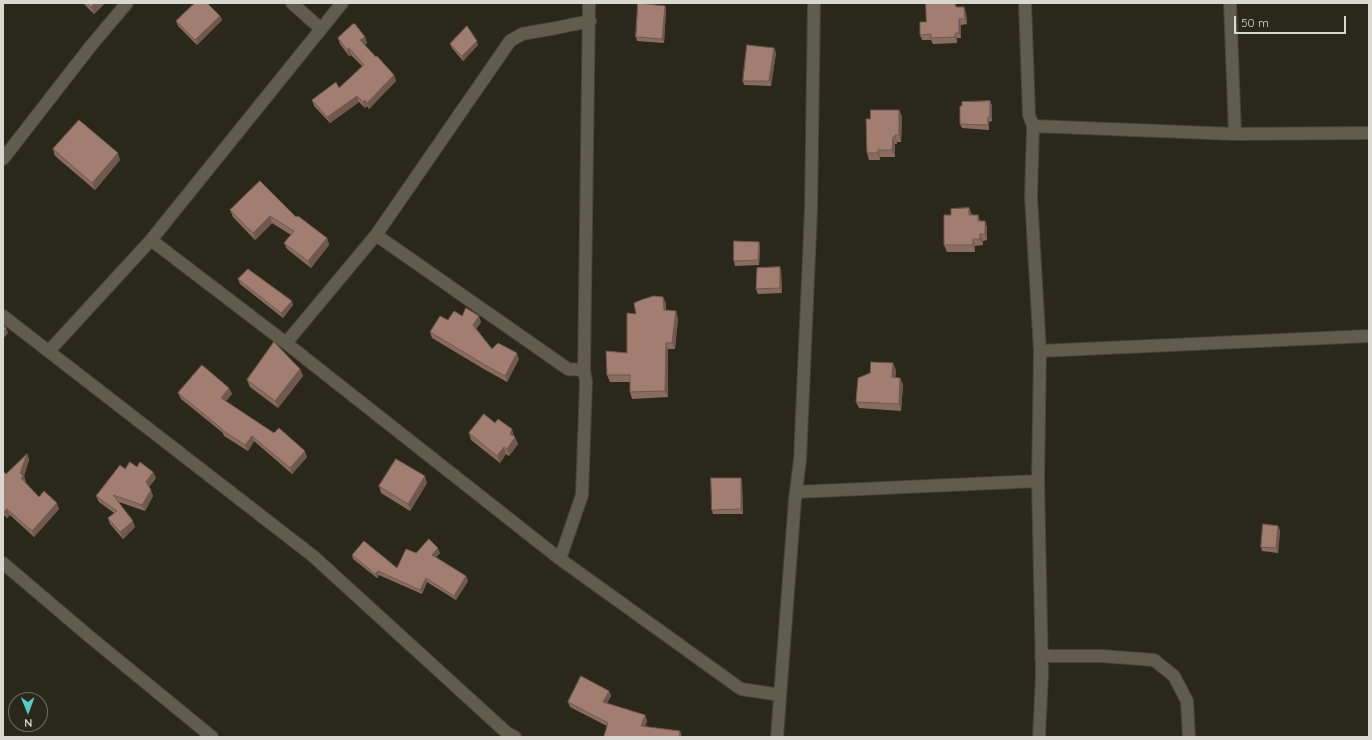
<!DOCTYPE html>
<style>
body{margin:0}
#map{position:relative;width:1372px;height:740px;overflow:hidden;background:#2a271b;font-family:Quicksand,sans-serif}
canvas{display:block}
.frame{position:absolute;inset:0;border:4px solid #d9d8d0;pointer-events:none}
.north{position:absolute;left:8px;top:692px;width:40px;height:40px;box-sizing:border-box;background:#2a271b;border:1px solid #706e63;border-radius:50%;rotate:179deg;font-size:11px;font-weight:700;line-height:16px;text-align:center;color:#d9d8d0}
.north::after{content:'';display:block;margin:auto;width:14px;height:18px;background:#55cec6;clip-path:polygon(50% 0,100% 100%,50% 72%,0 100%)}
.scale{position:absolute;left:1234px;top:16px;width:112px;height:18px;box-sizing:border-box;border:2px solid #d9d8d0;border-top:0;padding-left:5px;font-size:12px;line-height:14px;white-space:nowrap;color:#d9d8d0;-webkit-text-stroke:3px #2a271b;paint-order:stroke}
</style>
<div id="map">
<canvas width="1372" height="740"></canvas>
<div class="frame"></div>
<div class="north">N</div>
<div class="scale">50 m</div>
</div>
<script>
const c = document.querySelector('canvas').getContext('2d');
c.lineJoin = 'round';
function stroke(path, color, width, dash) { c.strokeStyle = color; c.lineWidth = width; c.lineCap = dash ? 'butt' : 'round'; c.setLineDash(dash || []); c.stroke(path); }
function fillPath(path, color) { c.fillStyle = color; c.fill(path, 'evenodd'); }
const street = new Path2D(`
 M292,3L321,29
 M1025,3L1029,115L1033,126L1031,197L1040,351L1038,481L1042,674L1039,737
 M1230,3L1235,134
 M1033,126L1235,134L1369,133
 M3,159L90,47L127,3
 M376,235L568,369L584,370
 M151,240L286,343L560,559L741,689L780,695
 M3,316L313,556L507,733L515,737
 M286,343L376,235L510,41L522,34L556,28L590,21
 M49,351L151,240L342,3
 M1040,351L1369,336
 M796,492L1038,481
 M560,559L582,495L586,382L584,370L589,3
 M3,563L90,637L212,737
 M1041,656H1101L1154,660L1174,676L1187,701L1189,737
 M777,737L795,499L800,460L811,210L814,3`);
const wall = new Path2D(`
 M83,3H105L94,14Z
 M665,6L666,10L664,43L637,41L636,37Z
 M957,7H964L966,13L967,24L961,25V38H957V43L933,44L931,40H922L920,35L926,22Z
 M220,16L222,20L197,45L178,26L176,21Z
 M365,37L367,43L364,45L394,75L396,81L369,109L367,106L365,108L359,102L330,123L314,106L312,100L339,88L362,66L351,55L349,56L340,44L338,38Z
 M450,44L478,45L463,61L452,48Z
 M774,48L776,53L771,86L744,85L743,81Z
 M990,101L992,106V121L989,122V130L962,128L960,124Z
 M899,110L902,117L901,142H897V144H895V157H880V160H869L867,153L870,119Z
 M53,149L120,160L95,190L55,156Z
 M969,208L972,215H978L980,221H985L987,228V240L983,241V245L975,246V252H947L944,245L951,215Z
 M230,210L296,217L327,238L329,245L311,268L287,249L284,243L291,235L272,223L255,240L233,217Z
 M759,242L760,247L759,265L735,266L734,261Z
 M781,271L782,293L758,294L756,289Z
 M238,279L293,305L283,318L240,284Z
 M663,297L666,304V310L678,318L675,349H668V397L632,399L630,392V382H610L607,375L627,353Z
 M462,316L481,322L476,329L492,349L519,359L507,382L482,368L432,338L430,332L448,320Z
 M300,369L303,376L278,408L250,387L247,380Z
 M896,370L895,378H900L903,385L901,411L859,408L856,402Z
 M229,388L232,394L226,401L307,457L292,474L254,441L248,451L224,436L223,433L181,399L178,393Z
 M495,423L514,436L518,444L509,456L506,454L500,463L471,440L469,433Z
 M27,454L29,460L24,476L26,482L25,483L39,497L59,509L34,537L10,515L7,518L3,514V471L6,474Z
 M137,467L153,472L156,478L149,487L153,496L145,511L119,502L135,527L123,539L110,524L108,518L114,513L99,502L96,496L125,469Z
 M427,483L410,511L381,493L379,486Z
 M742,483L743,514H713L712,510Z
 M1278,526L1280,531L1278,553L1262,551L1261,547Z
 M416,553H440L436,557L466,576L468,581L456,600L427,582L422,594L379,575L377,578L353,559L352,555L397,568Z
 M609,691L611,696L607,703L645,715L647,721L645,727L682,737H604L607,726L570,707L568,702Z`);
const shadedWall = new Path2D(`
 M95,3H105L94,14L91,7Z
 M665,6L666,10L664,43L662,39Z
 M964,7L966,13L967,24L965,19Z
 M220,16L222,20L197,45L195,40Z
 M959,19L961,25V38L959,33Z
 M955,33L957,38V43L955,37Z
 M365,37L367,43L362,46L360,40Z
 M477,41L478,45L463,61L462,56Z
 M349,48L351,55L349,56L347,50Z
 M774,48L776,53L771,86L769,81Z
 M394,75L396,81L369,109L367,103Z
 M357,96L359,102L330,123L327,117Z
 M365,100L367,106L365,108L363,102Z
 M990,101L992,106V121L990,117Z
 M899,110L902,117L901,142L899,135Z
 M988,117L989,122V130L988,125Z
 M895,135L897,142V144L895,137Z
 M893,137L895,144V157L892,150Z
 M878,150L880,157V160L878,153Z
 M118,153L120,160L95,190L92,183Z
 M969,208L972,215H969Z
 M270,216L272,223L255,240L253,233Z
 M985,221L987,228V240L985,234Z
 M980,234L983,241V245L980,239Z
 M327,238L329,245L311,268L308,261Z
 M973,239L975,246V252L973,245Z
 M759,242L760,247L759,265L758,260Z
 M780,267L781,271L782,293L780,288Z
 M663,297L666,304V317L664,310Z
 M292,301L293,305L283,318L281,313Z
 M676,311L678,318L675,349L672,343Z
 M479,316L481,322L475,331L473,325Z
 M6,328L8,333L3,339V332Z
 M666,343L668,349V397L665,391Z
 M517,353L519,359L507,382L505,376Z
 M893,363L896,370L895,384L892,377Z
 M300,369L303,376L278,408L275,401Z
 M900,378L903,385L901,411L899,404Z
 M229,388L232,394L223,404L221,398Z
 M512,429L514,436L513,440L510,434Z
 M252,436L254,441L248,451L245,445Z
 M515,437L518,444L509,456L507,449Z
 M504,447L506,454L500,463L497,456Z
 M305,451L307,457L292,474L290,468Z
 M27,454L29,460L24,476L26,482L23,484L21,478L20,473Z
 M153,472L156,478L148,488L146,482Z
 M425,476L427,483L410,511L408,504Z
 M741,478L742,483L743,514L741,509Z
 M151,490L153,496L145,511L142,505Z
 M57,503L59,509L34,537L32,531Z
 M7,509L10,515L7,518L4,512Z
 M133,521L135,527L123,539L120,532Z
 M1278,526L1280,531L1278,553L1276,548Z
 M438,548L440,553L434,559L432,555Z
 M378,571L379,575L377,578L375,574Z
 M466,576L468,581L456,600L454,596Z
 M426,578L427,582L422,594L420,590Z
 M609,691L611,696L605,707L603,702Z
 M645,715L647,721L643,732L641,726Z
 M680,731L682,737H679Z`);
const building = new Path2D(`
 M88,3H95L91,7Z
 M195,3H207L220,16L195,40L176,21Z
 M638,3L665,6L662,39L636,37Z
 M926,3H955L956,7H964L965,19H959V33H955V37L931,38V34L920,35V22H926Z
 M353,24H355L365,37L360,40L376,57L377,56L394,75L367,103L365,100L363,102L357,96L327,117L312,100L336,82L339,88L364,65L349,48L347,50L338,38Z
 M467,26L477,41L462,56L450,44Z
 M747,45L774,48L769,81H743Z
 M990,101V117H988V125L960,124V106H962V102Z
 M871,110H899V135H895V137H893L892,150H878V153H867L866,119H870Z
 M79,120L118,153L92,183L53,149Z
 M260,181L296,217L298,216L327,238L308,261L284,243L294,231L270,216L253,233L230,210Z
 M969,208V215H978V221H985V234H980V239H973V245H944V215H951V209Z
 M734,241L759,242L758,260L734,261Z
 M780,267V288L756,289L757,268Z
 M248,269L292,301L281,313L238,279Z
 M654,296L663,297L664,310L676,311L672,343H666L665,391L630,392V375H607L606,351L627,353V313L636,314L634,303L641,300Z
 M466,308L479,316L473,325L492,349L498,343L517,353L505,376L480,362L430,332L440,316L448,320L454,311L462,316Z
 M3,326L6,328L3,332Z
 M274,342L300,369L275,401L247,380Z
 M871,362L893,363L892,377L900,378L899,404L856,402L858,378L870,373Z
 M202,365L229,388L221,398L274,433L279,428L305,451L290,468L252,436L245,445L222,430V429L178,393Z
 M484,414L495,423L498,419L512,429L510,434L515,437L507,449L504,447L497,456L469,433Z
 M27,454L20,473L23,476L21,478L39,497L44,491L57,503L32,531L7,509L4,512L3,510V471L6,474Z
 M396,459L425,476L408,504L379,486Z
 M130,462L137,467L140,462L153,472L146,482L151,490L142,505L113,495L133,521L120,532L108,518L117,511L96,496L120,465L125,469Z
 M711,478H741V509L712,510Z
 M1263,524L1278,526L1276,548L1261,547Z
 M429,539L438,548L432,555L466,576L454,596L426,578L420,590L378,571L375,574L352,555L364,541L397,568L406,549L416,553Z
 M581,676L609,691L603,702L645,715L641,726L680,731L679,737H606L604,736L608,723L568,702Z`);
stroke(street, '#46443a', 14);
stroke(street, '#605d4f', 12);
fillPath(wall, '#8a6c5f');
fillPath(shadedWall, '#71584e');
fillPath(building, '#a17e6f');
stroke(building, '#71584e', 1);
</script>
